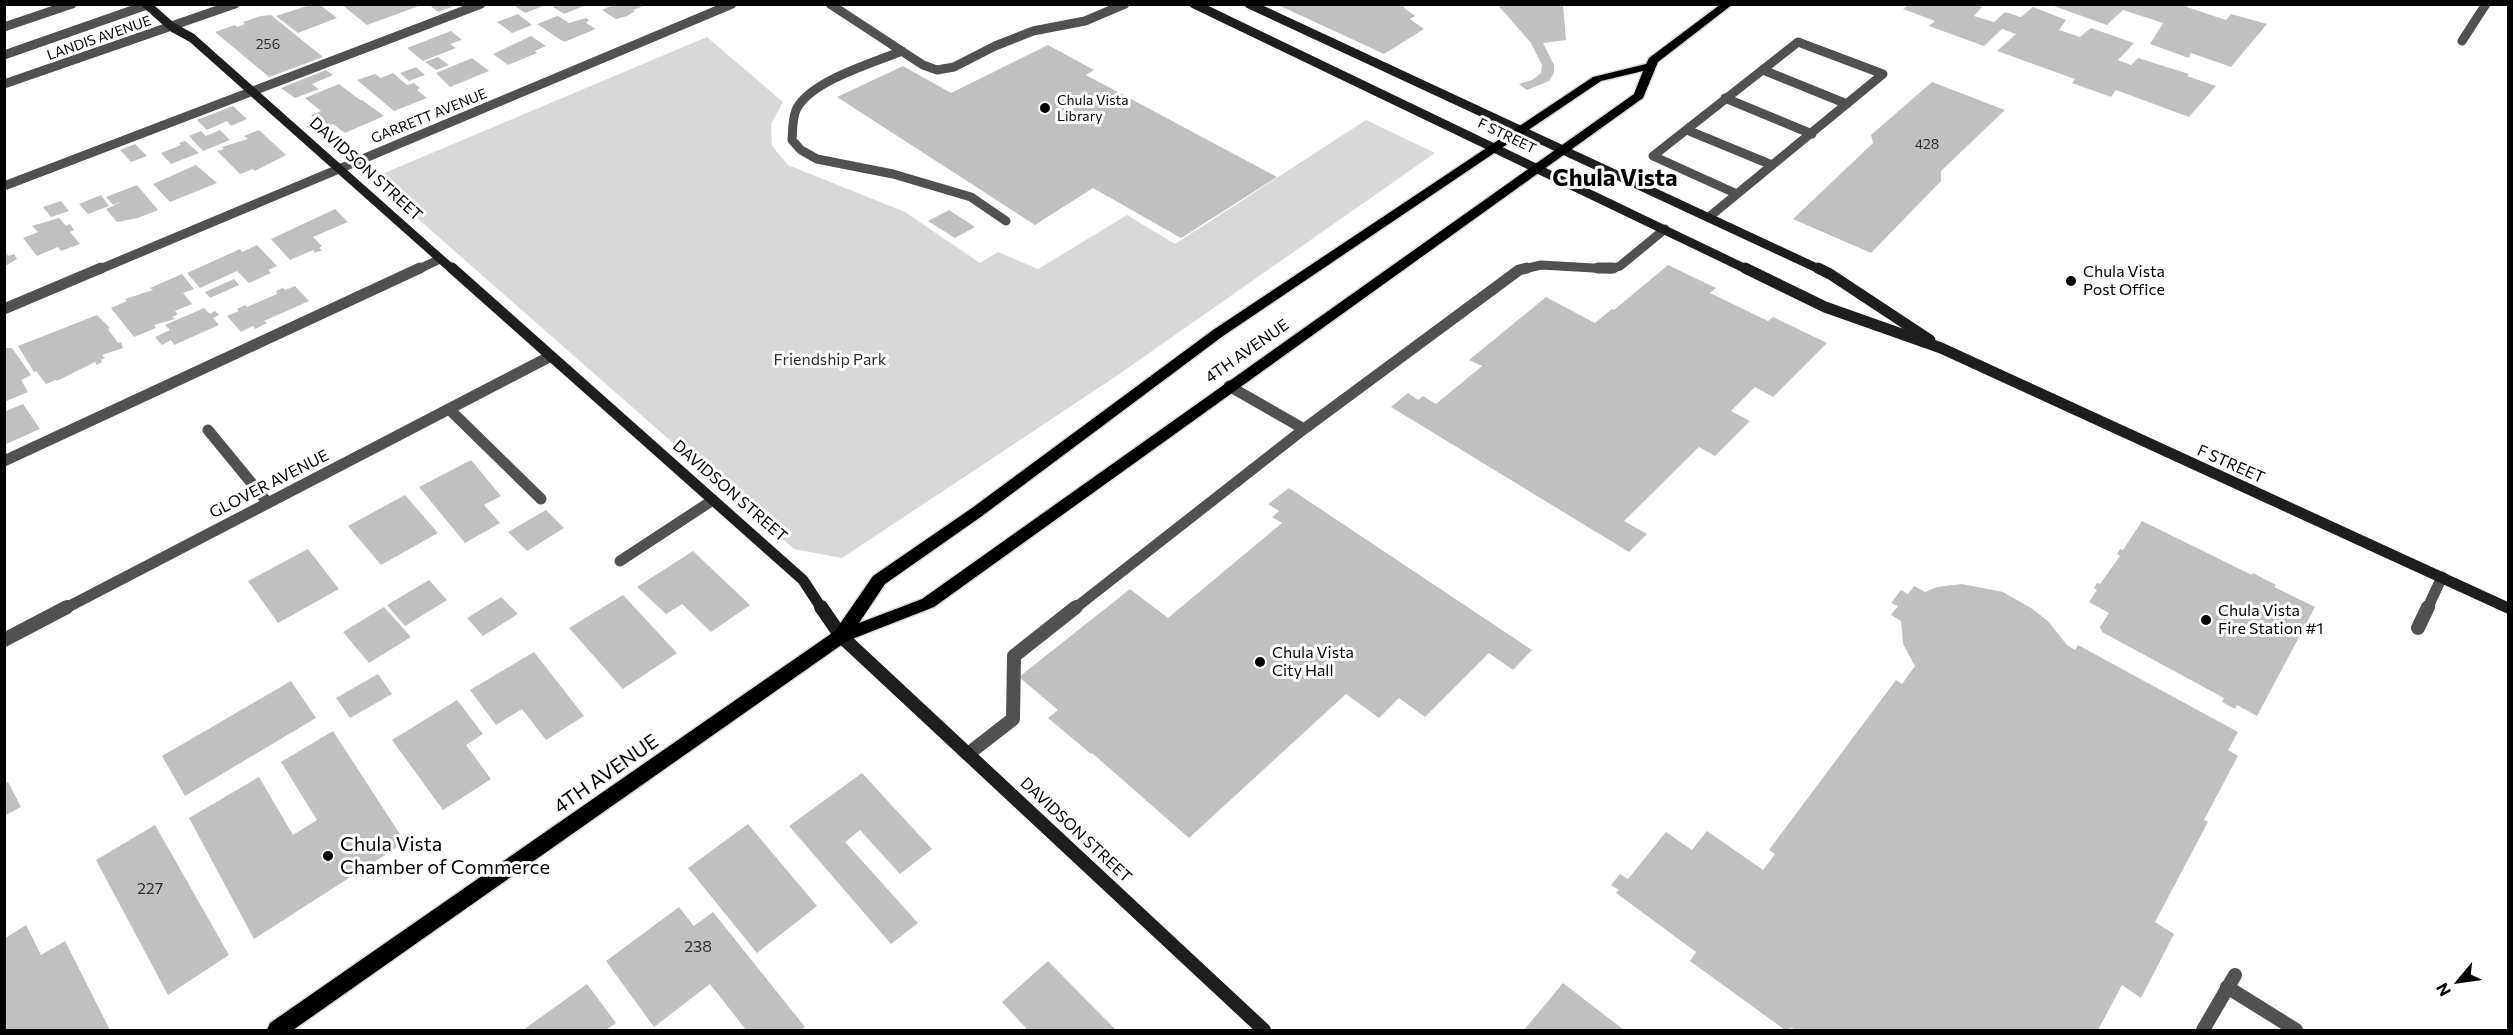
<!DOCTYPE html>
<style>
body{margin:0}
#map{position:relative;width:2513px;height:1035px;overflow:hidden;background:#fff;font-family:Commissioner,sans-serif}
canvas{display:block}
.frame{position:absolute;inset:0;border:6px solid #000;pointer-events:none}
.north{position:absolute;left:2429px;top:951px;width:60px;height:60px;-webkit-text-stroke:4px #fff;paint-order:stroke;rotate:241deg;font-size:16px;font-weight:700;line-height:24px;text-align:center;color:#000}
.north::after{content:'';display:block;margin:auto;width:21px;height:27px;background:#000;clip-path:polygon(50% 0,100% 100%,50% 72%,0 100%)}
</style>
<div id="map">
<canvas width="2513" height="1035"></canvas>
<div class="frame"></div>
<div class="north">N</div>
</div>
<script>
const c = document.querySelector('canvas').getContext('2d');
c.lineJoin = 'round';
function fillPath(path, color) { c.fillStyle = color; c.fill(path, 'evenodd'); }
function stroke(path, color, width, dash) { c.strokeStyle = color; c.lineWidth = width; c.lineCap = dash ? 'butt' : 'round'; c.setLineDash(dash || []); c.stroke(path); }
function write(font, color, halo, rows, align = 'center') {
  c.font = font + ' Commissioner,sans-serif'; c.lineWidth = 6; c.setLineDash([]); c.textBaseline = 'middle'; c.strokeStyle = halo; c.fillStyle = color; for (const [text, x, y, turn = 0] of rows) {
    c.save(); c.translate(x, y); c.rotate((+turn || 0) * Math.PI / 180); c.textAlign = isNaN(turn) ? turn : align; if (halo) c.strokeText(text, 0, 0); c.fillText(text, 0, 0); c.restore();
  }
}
const green = new Path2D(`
 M707,37L783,102L771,124L772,146L788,165L905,212L980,263L998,252L1038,269L1127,215L1175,244L1366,120L1435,153L1112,379L842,558L794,549L377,183L382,174Z`);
const building = new Path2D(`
 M313,4H319L337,18L298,33L276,16Z
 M341,4H422V5L367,25Z
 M428,4H457V5L438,12Z
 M512,4H546V5L525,13Z
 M559,4H586V5L564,14L553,7Z
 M615,4H646V5L633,10L635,11L627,16L616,19L602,10Z
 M1276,4H1410L1403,7L1415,16L1410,19L1424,29L1384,54Z
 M1497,4H1563L1566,40L1543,43L1554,65V73L1549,81L1527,90L1519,84L1532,80L1541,73L1542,65L1531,43Z
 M1910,4H1974L1982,7L1974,16L1994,22L2005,12L2021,17L2033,7L2066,20L2059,30L2080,37L2091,28L2134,43L2118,60L2131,65L2138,58L2189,74L2187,76L2216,86L2189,117L2116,90L2111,97L2072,83L2075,79L1997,51L2016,34L2002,29L1984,46L1929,26L1935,21L1903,9Z
 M2048,4H2187V7L2226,20L2231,14L2267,24L2231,67L2191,53L2189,58L2150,44L2163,23L2123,10L2107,25Z
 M518,14L532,25L512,33L497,22Z
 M271,15L323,57L269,77L215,32L235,25L237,27L245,24L243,22L261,16Z
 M558,16L569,23L586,18L589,20L586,23L596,29L564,42L537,24Z
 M451,31L462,40L450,44L456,48L423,61L407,48Z
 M531,36L546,46L535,51L537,53L508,65L493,54Z
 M1048,45L1094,70L1086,75L1277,177L1181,238L1093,188L1035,225L837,97L903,66L951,93Z
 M438,57L449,65L436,70L425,62Z
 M472,58L489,71L450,87L436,73Z
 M416,67L425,75L409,81L400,73Z
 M326,70L333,75L312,84L319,89L295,98L281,88Z
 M393,73L407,85L414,83L420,88L417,90L427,98L394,111L357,80L375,74L381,78Z
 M1932,82L2005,110L1941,171V181L1871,253L1793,219L1873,143L1871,135Z
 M339,84L360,100H362L384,116L345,133L333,124L328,126L323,121L320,122L311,115L321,111L305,98Z
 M233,106L247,119L231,126L227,121L207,130L197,120Z
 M220,130L230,140L203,151L189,136L201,131L206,136Z
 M259,130L286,155L255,171L253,169L240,174L217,151L224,149L222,147L248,139L244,136Z
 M185,141L199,153L171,164L161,153L181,145L179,143Z
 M135,144L147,156L131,162L120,150Z
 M196,165L217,183L170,202L153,184Z
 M137,185L158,210L138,218L117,222L106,209L123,201L113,205L106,197Z
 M101,195L109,206L88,214L79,204Z
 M61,201L69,211L51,217L43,207Z
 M335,209L348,222L313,237L322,246L319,248L322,250L315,253L313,250L290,260L271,239Z
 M949,210L975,227L955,238L928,221Z
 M59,218L66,226L70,224L74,230L70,232L80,244L61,251L58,247L37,256L23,238L38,232L32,226Z
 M257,245L277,266L268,270L271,273L249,283L237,271L200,288L187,273L240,249L242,252Z
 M5,251L8,256L14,254L17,259L5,266Z
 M1668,265L1716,288L1710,293L1768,321L1773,317L1827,343L1773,397L1755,387L1731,411L1750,421L1715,456L1699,447L1624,521L1647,534L1629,552L1391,407L1408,393L1418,400L1423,396L1436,404L1482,366L1469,360L1546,297L1595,323L1612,309L1614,310Z
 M182,274L194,289L183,293L192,304L175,311L178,314L172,317L175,319L154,325L156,328L134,337L111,308L127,301L125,299L153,290L150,288Z
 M234,279L239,285L210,298L205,292Z
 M295,286L309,301L264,321L267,323L255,329L253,326L241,332L227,316L239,311L237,309L245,305L247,307L277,294L276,291L283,288L285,290Z
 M204,308L210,314L215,311L219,315L213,318L219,325L174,345L171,340L162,345L155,337L170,330L165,325Z
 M97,315L110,328L108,329L118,343L121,342L123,348L102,355L105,358L101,360L102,362L97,365L95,362L57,381L56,380L46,384L36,371L34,372L18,346Z
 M7,348H12L31,375L21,380L28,392L4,402V349Z
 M23,404L40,429L4,445V412Z
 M471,460L501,496L484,505L500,523L465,543L419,487Z
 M1289,488L1532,650L1513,670L1489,653L1425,717L1399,698L1379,718L1346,694L1189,838L1092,753L1091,754L1048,718L1058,710L1019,677L1130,589L1168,618L1282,523L1272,517L1279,511L1268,504Z
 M405,495L438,533L381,565L348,526Z
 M546,510L564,528L527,551L508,532Z
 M2142,521L2252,575L2253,573L2276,585L2274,587L2315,607L2257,716L2237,705L2235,709L2222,702L2224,698L2102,632L2100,627L2109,613L2089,602L2097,590L2094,588L2097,583L2100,584L2120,556L2117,554L2120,549L2123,550Z
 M308,549L339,589L278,623L248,581Z
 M693,551L750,605L711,632L682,604L666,614L637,587Z
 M429,580L447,600L405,626L387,605Z
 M1962,584L2003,592L2031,608L2048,621L2067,645L2075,650L2078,645L2238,732L2228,750L2238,756L2204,820L2208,822L2155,922L2174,934L2141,998L2122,985L2098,1030H1795L1792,1028L1785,1030L1690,961L1696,952L1616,893L1619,890L1611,885L1620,874L1628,879L1666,832L1692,850L1707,831L1763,870L1775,854L1769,850L1896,680L1902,684L1915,666L1903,644L1901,621L1891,615L1898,606L1891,603L1901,590L1908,594L1914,586L1925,592L1937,587Z
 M623,595L677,653L623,689L569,628Z
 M501,597L518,614L483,636L467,618Z
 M384,607L411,637L369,663L343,632Z
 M534,652L584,716L546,740L522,709L496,725L470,690Z
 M378,674L392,694L350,718L336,698Z
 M291,681L316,718L185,796L162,756Z
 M457,700L483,734L466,745L491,779L443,810L392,740Z
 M333,731L405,842L254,939L189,818L259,777L293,835L317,820L281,762Z
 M862,773L932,849L900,874L860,830L845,842L918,923L891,944L789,826Z
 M8,782L21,807L4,816V784Z
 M748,824L817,906L757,953L688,868Z
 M155,825L229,955L168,995L96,860Z
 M679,907L694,926L713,912L805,1027L801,1030H746L710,984L654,1027L606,961Z
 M26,925L41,955L65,941L110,1030H4V939Z
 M1048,961L1116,1030H1024L1026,1028L1002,1002Z
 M1563,983L1624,1030H1524Z
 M587,984L616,1023L606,1030H523Z`);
const laneFar2 = new Path2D(`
 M830,4L923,65L937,70L954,67L995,46L1033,31L1085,21L1125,4
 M4,27L72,4
 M1798,42L1883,74L1737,194L1653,156Z
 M902,51C873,63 813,80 797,108C792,117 793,130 792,140L801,150L817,159L893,174L971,197L1006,221
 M4,55L147,5
 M1763,70L1847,104
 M1725,98L1812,134
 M1687,130L1772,165
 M4,186L481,4
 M1709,217L1737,194
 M1520,270L1541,265L1611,269L1620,266L1665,229`);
const laneFar1 = new Path2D(`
 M1598,268H1613
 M1229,386L1304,429L1519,270L1527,268
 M449,409L541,499
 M208,430L268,503
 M620,561L713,500
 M1074,609L1304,429`);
const lane = new Path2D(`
 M968,754L1013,719L1014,656L1076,607
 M2227,987L2296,1030`);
const streetFar2 = new Path2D(`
 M2462,41L2486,4
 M4,84L235,4
 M98,270L732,4
 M417,270L440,259`);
const streetFar1 = new Path2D(`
 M4,309L101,268
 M4,461L420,268
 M64,609L549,357
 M2427,609L2442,577`);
const street = new Path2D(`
 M2418,628L2428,607
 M4,640L67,607
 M2203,1030L2235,975`);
const secondaryFar2 = new Path2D(`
 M146,4L172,27L192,38L453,270
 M1194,4L1748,270
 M1249,4L1821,270`);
const secondaryFar1 = new Path2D(`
 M452,268L803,580L822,609
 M1745,268L1825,307L1941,348L2508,608
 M1818,268L1830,274L1930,340`);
const secondary = new Path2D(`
 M821,607L841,636L1264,1030`);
const primary = new Path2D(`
 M1721,4H1733L1658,62L1643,98L934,607L847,641L293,1030H267L270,1023L835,631L873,576L972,508L1213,330L1593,77L1646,64L1649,58ZM1643,71L1634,94L922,599L859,623L885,584L982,516L1223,336L1601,81Z`);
const markers = [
 [1045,108,6,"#000"],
 [2071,281,6,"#000"],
 [2206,620,6,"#000"],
 [1260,662,6,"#000"],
 [328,856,6,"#000"]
];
const farStreetnames = [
 ["LANDIS AVENUE",99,38,-19],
 ["GARRETT AVENUE",429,116,-22],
 ["F STREET",1507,136,26]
];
const numberNames = [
 ["256",268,44],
 ["428",1927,144]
];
const farPoinames = [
 ["Chula Vista",1057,100],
 ["Library",1057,116]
];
const streetNames = [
 ["DAVIDSON STREET",366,169,42],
 ["4TH AVENUE",1247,351,-35],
 ["F STREET",2231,464,24],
 ["GLOVER AVENUE",269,484,-27],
 ["DAVIDSON STREET",730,491,41],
 ["DAVIDSON STREET",1076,830,43]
];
const poiNames = [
 ["Chula Vista",2083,272],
 ["Post Office",2083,290],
 ["Chula Vista",2218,611],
 ["Fire Station #1",2218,629],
 ["Chula Vista",1272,653],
 ["City Hall",1272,671]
];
const parkNames = [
 ["Friendship Park",830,360]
];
const nearNumbernames = [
 ["227",150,889],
 ["238",698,947]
];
const nearStreetnames = [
 ["4TH AVENUE",606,774,-35]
];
const nearPoinames = [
 ["Chula Vista",340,844],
 ["Chamber of Commerce",340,867]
];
const farTownnames = [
 ["Chula Vista",1615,178]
];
fillPath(green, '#d8d8d8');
fillPath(building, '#c0c0c0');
stroke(primary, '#dbdbdb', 3);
stroke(laneFar2, '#515151', 9);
stroke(laneFar1, '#515151', 11);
stroke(lane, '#515151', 14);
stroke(streetFar2, '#515151', 9);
stroke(streetFar1, '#515151', 11);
stroke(street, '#515151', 14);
stroke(secondaryFar2, '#1e1e1e', 9);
stroke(secondaryFar1, '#1e1e1e', 11);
stroke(secondary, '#1e1e1e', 14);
fillPath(primary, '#000');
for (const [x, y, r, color] of markers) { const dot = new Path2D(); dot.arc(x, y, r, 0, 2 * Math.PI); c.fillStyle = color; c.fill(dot); stroke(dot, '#fff', 2); }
write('14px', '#000', '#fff', farStreetnames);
write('14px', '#303030', null, numberNames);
write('14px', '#000', '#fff', farPoinames, 'left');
write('16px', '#000', '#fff', streetNames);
write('16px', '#000', '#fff', poiNames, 'left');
write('16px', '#2f2f2f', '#fff', parkNames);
write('16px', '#303030', null, nearNumbernames);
write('20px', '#000', '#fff', nearStreetnames);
write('20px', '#000', '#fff', nearPoinames, 'left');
write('bold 24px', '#000', '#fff', farTownnames);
</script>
